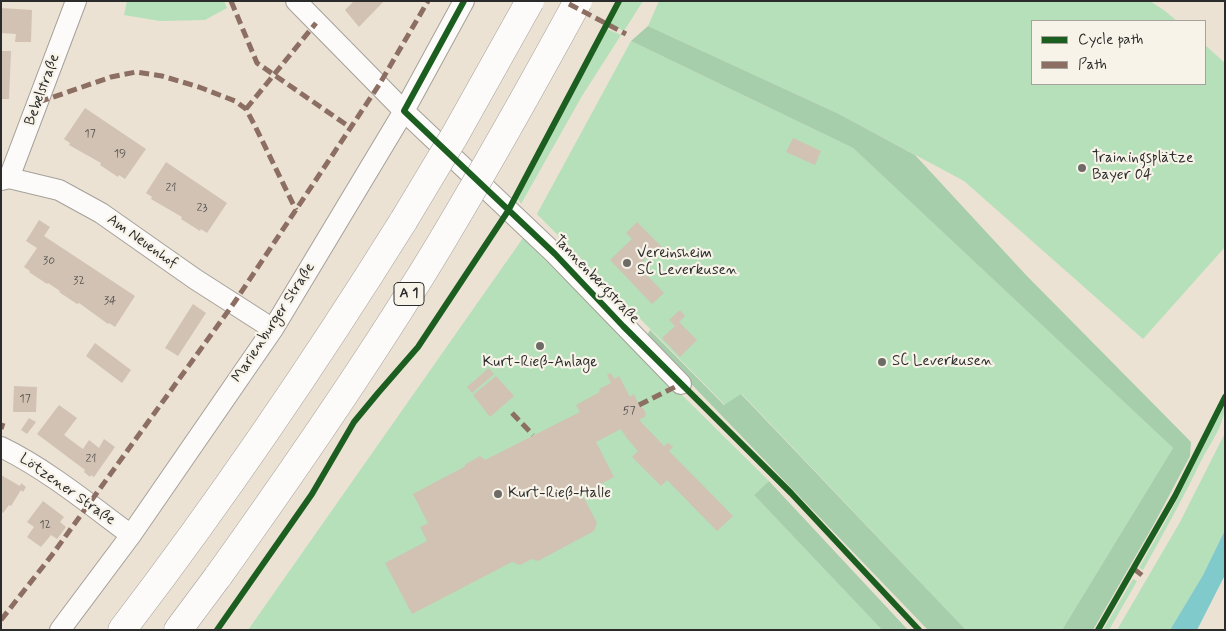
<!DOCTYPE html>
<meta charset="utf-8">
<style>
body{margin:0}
#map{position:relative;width:1226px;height:631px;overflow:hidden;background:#ebe2d4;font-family:Mynerve,sans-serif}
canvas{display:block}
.frame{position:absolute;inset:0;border:2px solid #2b2b2b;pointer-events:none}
.legend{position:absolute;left:1031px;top:20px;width:175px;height:65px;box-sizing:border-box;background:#f7f3e8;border:1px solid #a5a39c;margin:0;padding:6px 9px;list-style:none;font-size:15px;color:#2b2b2b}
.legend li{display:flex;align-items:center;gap:10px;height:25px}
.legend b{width:25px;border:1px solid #a5a39c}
</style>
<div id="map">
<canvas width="1226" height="631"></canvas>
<div class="frame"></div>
<ul class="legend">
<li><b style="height:6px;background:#1b5e20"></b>Cycle path</li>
<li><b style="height:6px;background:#8d6e63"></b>Path</li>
</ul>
</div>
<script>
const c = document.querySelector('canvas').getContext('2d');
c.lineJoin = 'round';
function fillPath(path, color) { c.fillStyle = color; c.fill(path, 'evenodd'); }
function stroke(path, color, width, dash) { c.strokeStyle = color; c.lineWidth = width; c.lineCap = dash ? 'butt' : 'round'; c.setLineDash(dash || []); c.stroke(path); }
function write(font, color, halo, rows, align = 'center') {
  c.font = font + ' Mynerve,sans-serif'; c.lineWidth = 4.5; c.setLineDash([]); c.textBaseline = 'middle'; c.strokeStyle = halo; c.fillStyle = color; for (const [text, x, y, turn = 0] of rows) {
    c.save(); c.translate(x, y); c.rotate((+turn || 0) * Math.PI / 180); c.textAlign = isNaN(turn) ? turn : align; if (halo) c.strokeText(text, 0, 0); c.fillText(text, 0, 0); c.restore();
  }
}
const green = new Path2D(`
 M127,1H224L227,8L205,20L160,21L124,15Z
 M621,1H643L624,31L610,24Z
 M659,1H1150L1165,11L1177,21H1032V84H1205V45L1225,63V247L1143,339L964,181L839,114L648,26Z
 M607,29L621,35L582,96L521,204L518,199Z
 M631,41L853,148L1173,448L1062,630H966L742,394L725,405L537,214Z
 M523,238L769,481L754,495L882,630H248Z
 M1225,404C1225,423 1212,441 1203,457C1184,496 1164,533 1143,570L1139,568L1169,515Z
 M1225,433V530L1203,575L1170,630H1117L1180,522Z
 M1133,579L1137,581L1109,630H1103Z`);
const forest = new Path2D(`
 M648,26L839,114L915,155L1026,275L1191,442L1190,456L1154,524L1093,630H1062L1173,448L853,148L631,41Z
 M650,330L724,405L741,394L966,630H928L646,337Z
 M769,481L908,630H882L754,495Z`);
const water = new Path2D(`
 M1225,530V575L1197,630H1170L1203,575Z`);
const building = new Path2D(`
 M351,1H384L359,27L345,10L353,2Z
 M1,8L32,10L31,42H15L16,34L1,33Z
 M1,51H11L9,99H1Z
 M85,108L146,149L125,179L119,175L118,177L100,165L101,163L69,145L70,143L64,139Z
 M793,138L821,151L815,165L786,152Z
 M166,162L227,203L207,233L201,229L200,231L181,219L182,217L151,199L152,197L146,193Z
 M39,220L50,227L44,236L135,296L115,327L109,323L108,324L79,303L77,304L59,292L60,291L48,283L47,284L29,272L30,271L24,267L37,248L26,241Z
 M637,222L662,247L650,258L648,256L638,266L664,293L652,304L610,260L632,239L626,233Z
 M193,304L206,313L178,356L165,348Z
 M680,310L685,316L679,322L697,340L680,357L662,338L675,326L669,320Z
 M95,343L131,370L122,383L86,356Z
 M489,368L494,374L472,393L467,387Z
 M611,373L614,379L619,376L630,397L634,394L640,407L643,408L646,414L645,417L640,419L641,422L664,446L668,443L673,447L669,451L733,516L717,531L667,480L661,486L632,457L638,451L626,437L621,429L596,442L614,477L582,494L597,523L594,531L538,561L532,559L520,565L512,562L412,614L385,563L427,541L420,527L428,523L413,494L464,467L466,464L480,456L485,460L580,412L576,405L600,392L599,389L611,383L607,375Z
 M496,376L514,396L490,417L473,395Z
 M14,386L37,387L36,412H13Z
 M59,405L77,418L64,435L76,444L83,449L89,440L99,448L104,439L115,447L94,477L91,475L90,477L84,472L85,470L37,434Z
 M29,418L36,422L27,434L21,430Z
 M1,475L20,486L21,483L26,487L23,492L21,490L11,506L9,505L3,513L1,512Z
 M43,501L64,517L60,522L66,527L57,539L51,535L41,547L27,537L34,527L27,522Z`);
const street = new Path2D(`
 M296,1L404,111L555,254L681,384
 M9,178L76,1
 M1,180L9,178L59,190L101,213L195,279L273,329
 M1,447C48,470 89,504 131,535
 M60,630L131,535L273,329L404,111L464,1`);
const highway = new Path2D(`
 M122,630C223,498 316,361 404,220
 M178,630L219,575`);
const highwayBridge = new Path2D(`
 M404,220L455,135L530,1
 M219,575C297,466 373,356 442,241C489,162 534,82 578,1`);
const quiet = new Path2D(`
 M231,1L257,63L351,128
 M569,4L626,34
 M39,102L111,77L136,72L162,76L199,87L235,101L246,109L255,126L296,210
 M246,109L316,23
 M639,405L681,384L683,385
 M512,413L533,435
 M1,429L3,423
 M1134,569L1143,576
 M1,620L52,555L234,303L379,85L428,1`);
const cycleway = new Path2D(`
 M464,1L404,111L555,254L623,326L791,493L919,630
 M217,630L312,494L354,422L378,393L418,347L508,211L619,1
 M1098,630L1175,496L1225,397`);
const markers = [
 [1082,168,5,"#6e6b66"],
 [627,263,5,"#6e6b66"],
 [540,346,5,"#6e6b66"],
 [882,362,5,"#6e6b66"],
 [498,494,5,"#6e6b66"]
];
const numberNames = [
 ["17",90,134],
 ["19",120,154],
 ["21",171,188],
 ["23",202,208],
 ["30",49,261],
 ["32",79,281],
 ["34",110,301],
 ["17",25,399],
 ["57",629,411],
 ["21",91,459],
 ["12",45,525]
];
const shields = [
 [409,294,30]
];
const shieldNames = [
 ["A 1",409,294]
];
const streetNames = [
 ["Bebelstraße",43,90,-70],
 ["Am Neuenhof",142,242,35],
 ["Tannenbergstraße",596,280,46],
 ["Marienburger Straße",274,323,-57],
 ["Lötzener Straße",67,490,35]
];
const poiNames = [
 ["Trainingsplätze",1092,159],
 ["Bayer 04",1092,176],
 ["Vereinsheim",637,254],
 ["SC Leverkusen",637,271],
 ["SC Leverkusen",892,362],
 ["Kurt-Rieß-Anlage",540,363,"center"],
 ["Kurt-Rieß-Halle",508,494]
];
fillPath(green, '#b5e0b9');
fillPath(forest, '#a6ceab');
fillPath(water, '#80cacc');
fillPath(building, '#d1c2b4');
stroke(street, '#a5a099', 22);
stroke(highway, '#a5a099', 29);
stroke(street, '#fcfbf9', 20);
stroke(highway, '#fcfbf9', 28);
stroke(highwayBridge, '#a5a099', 29, []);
stroke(highwayBridge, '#fcfbf9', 28);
stroke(quiet, '#8d6e63', 5, [10, 5]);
stroke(cycleway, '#1b5e20', 6);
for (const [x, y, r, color] of markers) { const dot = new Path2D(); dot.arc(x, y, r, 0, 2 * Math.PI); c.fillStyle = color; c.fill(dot); stroke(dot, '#f7f3e8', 2); }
write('12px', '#54514d', null, numberNames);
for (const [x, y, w] of shields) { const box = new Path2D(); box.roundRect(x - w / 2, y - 11.5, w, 23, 4); c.fillStyle = '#f7f3e8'; c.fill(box); stroke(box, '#2b2b2b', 1); }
write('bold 14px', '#2b2b2b', null, shieldNames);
write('15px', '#2b2b2b', '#f7f3e8', streetNames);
write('15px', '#2b2b2b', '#f7f3e8', poiNames, 'left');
</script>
